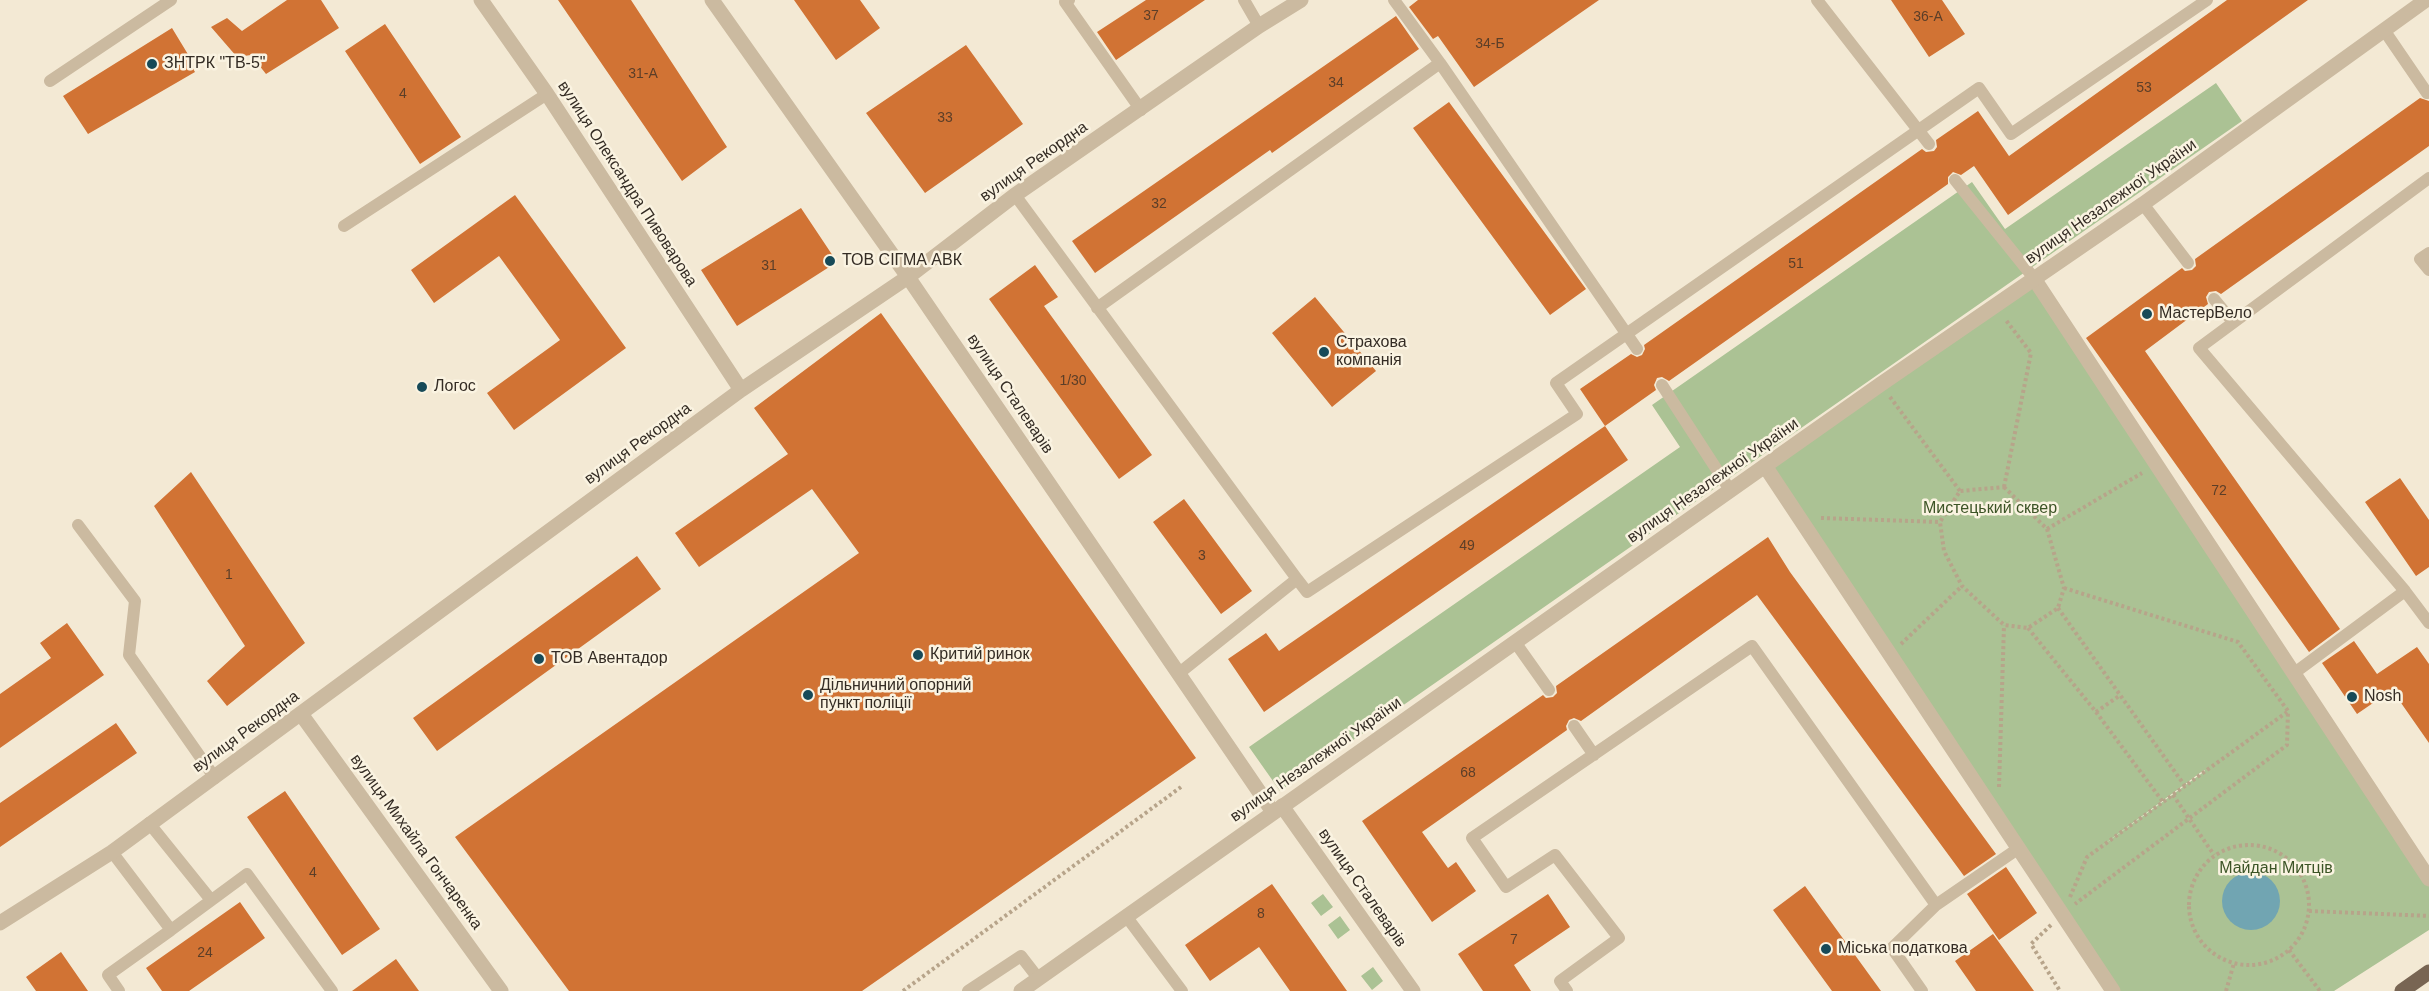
<!DOCTYPE html>
<meta charset="utf-8">
<style>
body{margin:0}
canvas{display:block;background:#f3e9d4}
</style>
<canvas width="2429" height="991"></canvas>
<script>
const c = document.querySelector('canvas').getContext('2d');
c.lineJoin = 'round';
function fillPath(path, color) { c.fillStyle = color; c.fill(path, 'evenodd'); }
function stroke(path, color, width, dash) { c.strokeStyle = color; c.lineWidth = width; c.lineCap = dash ? 'butt' : 'round'; c.setLineDash(dash || []); c.stroke(path); }
function write(font, color, halo, rows, align = 'center') {
  c.font = font + ' Arial,sans-serif'; c.lineWidth = 5; c.setLineDash([]); c.textBaseline = 'middle'; c.strokeStyle = halo; c.fillStyle = color; for (const [text, x, y, turn = 0] of rows) {
    c.save(); c.translate(x, y); c.rotate((+turn || 0) * Math.PI / 180); c.textAlign = isNaN(turn) ? turn : align; if (halo) c.strokeText(text, 0, 0); c.fillText(text, 0, 0); c.restore();
  }
}
const green = new Path2D(`
 M2216,83L2242,121L1280,791L1249,747L1680,447L1652,405L1972,182L2005,229Z
 M2033,277L2429,879V930L2334,991H2113L1765,466ZM2205,771L2095,851L2204,770Z
 M1323,894L1333,907L1321,916L1311,903Z
 M1340,916L1350,930L1338,939L1328,925Z
 M1373,967L1383,981L1372,990L1361,976Z`);
const water = new Path2D(`
 M2222 901a29 29 0 1 1 58 0a29 29 0 1 1-58 0Z`);
const building = new Path2D(`
 M287,0H321L339,28L266,74L251,55L237,57L211,27L227,18L242,31Z
 M558,0H631L727,147L682,181Z
 M794,0H860L880,28L836,60Z
 M1146,0H1205L1116,60L1097,32Z
 M1418,0H1599L1474,87L1438,36L1433,39L1409,7Z
 M1891,0H1942L1965,34L1929,57Z
 M2227,0H2308L2008,215L1974,166L1961,175L1953,172L1948,177V184L1669,381L1662,377L1657,378L1654,385L1656,390L1605,426L1580,389L1631,354L1637,357L1642,355L1645,349L1644,345L1922,149L1926,152L1934,151L1937,147L1936,140L1978,111L2009,156Z
 M1396,16L1419,49L1272,153L1270,150L1095,273L1072,241Z
 M385,24L461,137L420,164L345,51Z
 M172,28L189,56L186,57L195,72L88,134L63,96Z
 M966,45L1023,124L925,193L866,113Z
 M2420,98L2429,101V146L2221,294L2216,291L2209,292L2206,297L2208,304L2145,351L2340,629L2309,652L2086,338L2182,268L2185,271L2192,270L2196,266L2195,259Z
 M1449,102L1586,289L1550,315L1413,128Z
 M515,195L626,348L514,430L487,393L560,340L499,256L434,303L411,270Z
 M801,208L837,262L737,326L701,270Z
 M1035,265L1058,297L1044,306L1152,455L1119,479L989,299Z
 M1315,297L1376,371L1332,407L1272,333Z
 M881,313L1196,758L862,991H569L455,837L859,553L812,489L699,567L675,533L788,454L754,408Z
 M1605,426L1628,460L1264,712L1228,659L1266,633L1279,651Z
 M191,472L305,643L227,706L207,681L245,646L154,506Z
 M2400,478L2429,520V567L2416,576L2365,502Z
 M1184,499L1252,591L1221,614L1153,522Z
 M1768,537L1790,572L1996,854L1964,876L1757,595L1581,721L1574,718L1569,720L1566,726L1567,730L1422,832L1448,868L1456,862L1476,891L1432,922L1362,821L1543,695L1546,698L1553,697L1557,693L1556,686Z
 M637,556L661,589L437,751L413,718Z
 M67,623L104,675L0,748V694L51,658L40,643Z
 M2354,641L2377,674L2417,647L2429,664V743L2392,690L2357,714L2322,663Z
 M116,723L137,753L0,847V803Z
 M285,791L380,929L342,955L247,817Z
 M2006,867L2037,913L1999,940L1967,894Z
 M1272,884L1347,991H1290L1259,947L1210,981L1185,945Z
 M1805,886L1881,991H1832L1773,910Z
 M1548,894L1570,927L1514,965L1531,991H1483L1458,954Z
 M240,902L265,938L189,991H162L146,968Z
 M1993,934L2034,991H1976L1955,961Z
 M61,952L88,991H36L26,977Z
 M396,959L419,991H352Z`);
const path = new Path2D(`
 M1890,397L1960,491
 M2004,487L2047,529L2064,588L2058,608L2028,628L2004,625L1962,586L1944,551L1940,522L1960,491Z
 M2004,487L2031,353L2005,319
 M1821,518L1940,522
 M2047,529L2142,473
 M2064,588L2238,642L2288,711L2287,745L2075,904
 M2058,608L2185,786L2287,712
 M2028,628L2096,712L2163,802
 M1901,644L1962,586
 M2096,712L2119,696
 M1999,787L2004,625
 M2173,795L2214,855
 M2189 905a60 60 0 1 1 120 0a60 60 0 1 1-120 0Z
 M2070,897L2087,857L2185,786
 M2309,911L2429,916
 M2051,925L2031,944L2060,991
 M2289,950L2320,991
 M903,991L1181,787
 M2226,991L2234,963`);
const service = new Path2D(`
 M1069,0L1065,2L1141,110
 M1244,0L1259,26
 M1394,0L1440,63L1637,349
 M1817,0L1929,144
 M2384,30L2427,93
 M50,81L171,0
 M1955,180L2033,277
 M1015,195L1297,579
 M2143,204L2188,263
 M344,226L547,94
 M2429,253L2420,259L2429,270
 M2214,299L2233,322
 M1097,308L1440,63
 M1662,385L1730,490
 M78,525L135,601L129,655L215,778
 M2405,591L2199,348L2429,178
 M1515,642L1549,690
 M1178,674L1297,579L1307,592L1577,414L1556,383L1979,88L2011,134L2207,0
 M2293,674L2405,591L2429,623
 M1574,726L1594,755
 M149,823L211,900
 M112,852L171,930L108,975L119,991
 M1126,916L1182,991
 M171,930L247,874L332,991
 M968,991L1021,956L1038,978
 M1567,991L1560,981L1619,938L1555,855L1506,887L1472,838L1752,646L1936,905
 M1922,991L1892,948L1936,905L2019,848`);
const pedestrian = new Path2D(`
 M1282,806L1413,991`);
const minor = new Path2D(`
 M2033,277L2429,879
 M1765,466L2113,991`);
const tertiary = new Path2D(`
 M481,0L547,94L741,390
 M712,0L908,277L1273,812
 M301,714L501,991
 M0,923L112,852L741,390L908,277L1015,195L1259,26L1301,0
 M1021,991L1881,384L2143,204L2426,0`);
const primary = new Path2D(`
 M2402,991L2429,972`);
const markers = [
 [152,64,6,"#174a58"],
 [830,261,6,"#174a58"],
 [2147,314,6,"#174a58"],
 [1324,352,6,"#174a58"],
 [422,387,6,"#174a58"],
 [918,655,6,"#174a58"],
 [539,659,6,"#174a58"],
 [808,695,6,"#174a58"],
 [2352,697,6,"#174a58"],
 [1826,949,6,"#174a58"]
];
const numberNames = [
 ["37",1151,16],
 ["36-А",1928,17],
 ["34-Б",1490,44],
 ["31-А",643,74],
 ["34",1336,83],
 ["53",2144,88],
 ["4",403,94],
 ["33",945,118],
 ["32",1159,204],
 ["51",1796,264],
 ["31",769,266],
 ["1/30",1073,381],
 ["72",2219,491],
 ["49",1467,546],
 ["3",1202,556],
 ["1",229,575],
 ["68",1468,773],
 ["4",313,873],
 ["8",1261,914],
 ["7",1514,940],
 ["24",205,953]
];
const poiNames = [
 ["ЗНТРК \"ТВ-5\"",164,64],
 ["ТОВ СІГМА АВК",842,261],
 ["МастерВело",2159,314],
 ["Страхова",1336,343],
 ["компанія",1336,361],
 ["Логос",434,387],
 ["Критий ринок",930,655],
 ["ТОВ Авентадор",551,659],
 ["Дільничний опорний",820,686],
 ["пункт поліції",820,704],
 ["Nosh",2364,697],
 ["Міська податкова",1838,949]
];
const streetNames = [
 ["вулиця Рекордна",1034,162,-35],
 ["вулиця Олександра Пивоварова",627,184,57],
 ["вулиця Незалежної України",2111,202,-35],
 ["вулиця Сталеварів",1010,394,56],
 ["вулиця Рекордна",638,444,-36],
 ["вулиця Незалежної України",1713,481,-35],
 ["вулиця Рекордна",246,732,-36],
 ["вулиця Незалежної України",1316,760,-35],
 ["вулиця Михайла Гончаренка",416,842,54],
 ["вулиця Сталеварів",1362,888,55]
];
const parkNames = [
 ["Мистецький сквер",1990,509],
 ["Майдан Митців",2276,869]
];
fillPath(green, '#abc294');
fillPath(water, '#71a5b2');
fillPath(building, '#d17334');
stroke(path, '#b7a48a', 4, [3, 3]);
stroke(service, '#cbbaa0', 12);
stroke(pedestrian, '#cbbaa0', 15);
stroke(minor, '#cbbaa0', 15);
stroke(tertiary, '#cbbaa0', 15);
stroke(primary, '#786553', 15);
for (const [x, y, r, color] of markers) { const dot = new Path2D(); dot.arc(x, y, r, 0, 2 * Math.PI); c.fillStyle = color; c.fill(dot); stroke(dot, '#faf3e1', 2); }
write('14px', '#5b3e28', null, numberNames);
write('16px', '#342c24', '#faf3e1', poiNames, 'left');
write('16px', '#342c24', '#faf3e1', streetNames);
write('16px', '#3c5426', '#faf3e1', parkNames);
</script>
